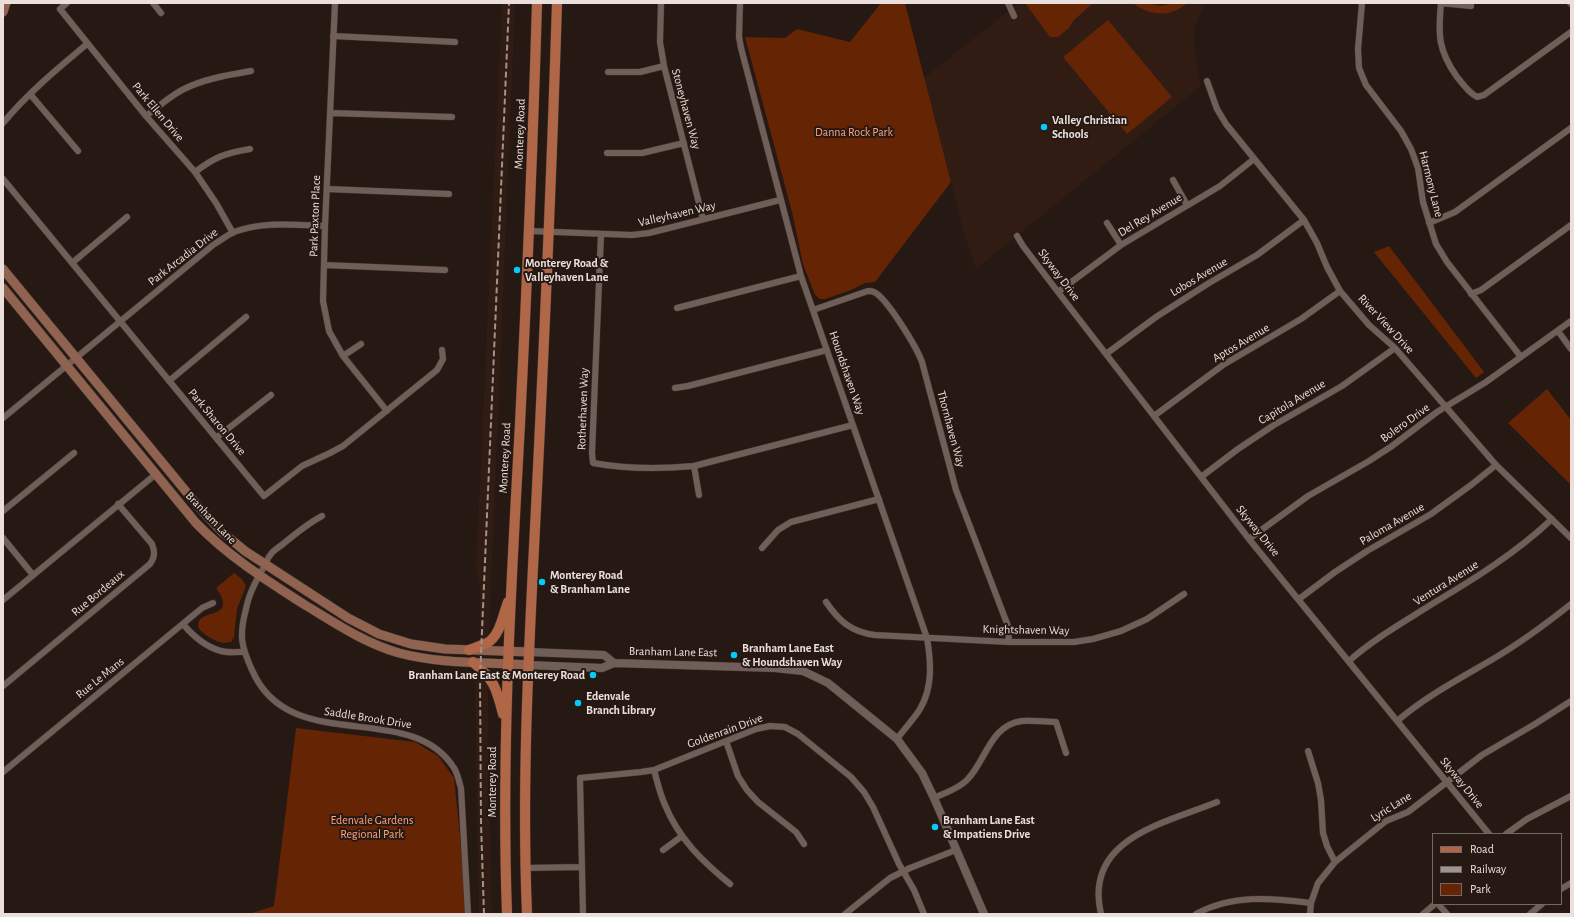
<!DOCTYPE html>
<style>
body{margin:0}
#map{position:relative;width:1574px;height:917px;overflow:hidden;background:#261812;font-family:"Alegreya Sans",sans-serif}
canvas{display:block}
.frame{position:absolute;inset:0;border:4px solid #eadfdb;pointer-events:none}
.legend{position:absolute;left:1432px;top:833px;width:130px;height:72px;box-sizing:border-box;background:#261812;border:1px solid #746862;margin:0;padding:5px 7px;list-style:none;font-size:12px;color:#eadfdb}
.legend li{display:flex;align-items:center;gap:8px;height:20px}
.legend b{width:20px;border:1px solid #746862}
</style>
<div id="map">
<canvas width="1574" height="917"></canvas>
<div class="frame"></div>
<ul class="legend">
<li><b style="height:5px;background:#b06748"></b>Road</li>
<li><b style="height:5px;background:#a0948f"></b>Railway</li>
<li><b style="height:11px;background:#652505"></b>Park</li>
</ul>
</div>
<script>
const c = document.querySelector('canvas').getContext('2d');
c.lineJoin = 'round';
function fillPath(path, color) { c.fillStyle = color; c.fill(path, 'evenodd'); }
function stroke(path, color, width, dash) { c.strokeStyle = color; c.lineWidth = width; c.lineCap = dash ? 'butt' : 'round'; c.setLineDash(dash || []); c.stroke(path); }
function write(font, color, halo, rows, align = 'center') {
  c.font = font + ' "Alegreya Sans",sans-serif'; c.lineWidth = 4; c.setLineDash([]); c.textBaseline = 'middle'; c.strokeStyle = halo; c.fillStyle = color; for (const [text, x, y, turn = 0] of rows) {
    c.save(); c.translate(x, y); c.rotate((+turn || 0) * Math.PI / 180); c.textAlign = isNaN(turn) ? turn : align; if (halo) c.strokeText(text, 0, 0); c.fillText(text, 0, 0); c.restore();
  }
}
const built = new Path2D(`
 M502,3H515L489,631L487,638L480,639V586L476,571Z
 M1016,3H1206L1194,27L1195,55L1201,86L976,269L965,237L924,78L1016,5Z
 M475,677L483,678V683H487L490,688L488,694L489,798L492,914H479Z`);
const green = new Path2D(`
 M881,3H905L951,182L875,282L865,283L851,290L825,299H820L815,295L803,264L792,212L745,37L785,38L797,29L850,42Z
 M1025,3H1093L1073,21L1069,28L1058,37H1050Z
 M1133,3H1147L1161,6L1174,3H1187C1171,18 1149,16 1133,3Z
 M1108,20L1172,97L1127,134L1063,57Z
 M1389,246L1484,372L1476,378L1374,252Z
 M1547,389L1571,420V485L1508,423Z
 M234,573L242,579L246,586L237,609L234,637L231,642C230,642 226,643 225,643C218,643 197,632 198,625C200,611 220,617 223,605C224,600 219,592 216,588Z
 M296,728L415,742L438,756L454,778L465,884V914H249L274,906Z`);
const minor = new Path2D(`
 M67,3L60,9L146,116L195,172L216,203L233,233
 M153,3L161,13
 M335,3L325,226L323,301L329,331L343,356L387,411
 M661,3L660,42L664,66L703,219
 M740,3L739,37L741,48L801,276L927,638C931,662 933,687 920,709C914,719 904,729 897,739
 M1008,3L1014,16
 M1362,3L1358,49L1359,68L1366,85L1401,131L1411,149L1418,168L1423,202L1436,244L1447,262L1521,357
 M1441,3C1438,35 1438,50 1457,77C1464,85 1468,92 1477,97L1484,95L1571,32
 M1441,3L1471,6
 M1570,3L1571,4
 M333,36L455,42
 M608,72H640L664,66
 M1207,81L1217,109L1226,124L1304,220L1317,243L1327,267L1340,291L1369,325L1395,348L1496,465L1571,538
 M30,94L78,151
 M331,113L452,117
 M146,116C158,107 169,97 182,90C203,79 228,75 251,71
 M3,123C28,93 57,69 87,44
 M607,153H642L684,143
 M195,172C215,157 225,153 250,149
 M3,179L264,496L302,466L330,453L343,446L437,370L443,359L442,350
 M1173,180L1187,205
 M327,189L449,194
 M1107,223L1121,245
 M1429,223L1455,212L1571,128
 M530,231L632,235L649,233L780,200
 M601,234L592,453L593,463C626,469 661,469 694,466L853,425
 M1017,236L1023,246L1058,292L1249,539L1489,834
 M72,263L127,217
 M324,265L445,270
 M1058,292L1121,245L1220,186L1254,159
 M1471,294L1481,290L1571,225
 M677,308L801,276
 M813,310L868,291C870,291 872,291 874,292C887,298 917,348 922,362L956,490L1008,626L1009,642
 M1558,331L1571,349
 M1106,354L1156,317L1209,283L1257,255L1304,220
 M343,356L361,344
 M169,381L246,317
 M675,388L688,386L827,350
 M1154,416L1223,365L1301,319L1340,291
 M3,418L213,245C220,241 227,235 234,232C264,221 294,225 325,226
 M216,438L271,395
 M694,466L699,495
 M1201,477L1238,449L1274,425L1342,386L1395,348
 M3,511L74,453
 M322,516C307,524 295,534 283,544C279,547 274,550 271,554C268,557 267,561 265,565C257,579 249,593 246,609C239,635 241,646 252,670C290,758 410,698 454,768C458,774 459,782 461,788L468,914
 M3,538L33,575
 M1249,539L1308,496L1369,461L1392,446L1437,412L1486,382L1571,321
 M762,548L778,530L791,522L879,499
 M1299,599L1335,572L1367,551L1431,514L1471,485L1496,465
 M3,600L156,474
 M826,602C839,621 851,632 875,635L1009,642H1074L1093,639L1121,631L1147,619L1184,594
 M183,624C193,636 206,647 221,651C228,653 236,652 243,652
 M1349,661C1375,638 1404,622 1432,604C1474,579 1516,553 1552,519
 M3,686L150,564C155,557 155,552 152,544L118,504
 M1397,721C1428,695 1459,679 1493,659C1520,643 1546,624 1571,604
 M726,741L738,776L747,790L758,802L796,832L804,844
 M1308,751L1318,783L1321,800L1323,833L1327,846L1335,862
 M654,770C657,781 660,794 665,805C679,839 702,861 730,884
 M3,772L202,608L213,603
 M934,798C945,793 958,789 967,780C986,761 990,725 1022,721C1032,720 1045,722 1056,722L1066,753
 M1506,834L1527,819L1571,796
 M663,850L682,836
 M525,868L581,867
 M1561,889L1571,883
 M1438,904L1447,914
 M583,914L580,778L641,772L654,770L756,729L770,726L785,727L798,734L851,777L864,792L873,807L899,864L914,890L924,914
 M845,914L890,878L910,868L956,850
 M1101,914C1083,838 1166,823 1217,802
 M1196,914C1232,894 1272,898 1311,903
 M1310,914L1311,903L1318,883L1335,862L1386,821L1408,812L1482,755L1535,724L1571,701
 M1423,914L1435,904
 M1530,914L1542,904`);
const tertiary = new Path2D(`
 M529,652L604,655L614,663
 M528,665L602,668L614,663L775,668L803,671L828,683L897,739L922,773L934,798L984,914`);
const secondary = new Path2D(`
 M3,12L6,3
 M3,269L198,506L222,532L245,551L348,618L379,634L411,644L445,649L529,652
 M3,288L196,523C229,557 266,580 305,605C335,623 364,643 399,653C440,664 486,662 528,665`);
const primary = new Path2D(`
 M469,650C474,648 481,646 487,643C500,636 503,615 508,602
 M473,662C495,681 496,687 503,714
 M507,914C501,751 511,587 520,424C527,284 533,143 537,3
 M527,914C521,772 530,630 537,488C545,326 552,165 557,3`);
const rail = new Path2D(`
 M484,914L481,823L480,678L509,3`);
const markers = [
 [1044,127,4,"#05cbf9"],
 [517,270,4,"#05cbf9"],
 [542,582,4,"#05cbf9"],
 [734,655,4,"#05cbf9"],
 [593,675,4,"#05cbf9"],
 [578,703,4,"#05cbf9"],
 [935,827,4,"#05cbf9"]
];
const streetNames = [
 ["Stoneyhaven Way",686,109,75],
 ["Park Ellen Drive",158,112,50],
 ["Monterey Road",520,134,-88],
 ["Harmony Lane",1431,184,76],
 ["Valleyhaven Way",677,214,-13],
 ["Del Rey Avenue",1150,215,-31],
 ["Park Paxton Place",315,216,-88],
 ["Park Arcadia Drive",183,257,-38],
 ["Skyway Drive",1059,275,53],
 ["Lobos Avenue",1199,277,-31],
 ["River View Drive",1386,324,47],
 ["Aptos Avenue",1241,343,-31],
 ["Houndshaven Way",847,373,71],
 ["Capitola Avenue",1292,402,-31],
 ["Rotherhaven Way",583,409,-88],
 ["Park Sharon Drive",217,422,50],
 ["Bolero Drive",1405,423,-36],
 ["Thornhaven Way",951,429,75],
 ["Monterey Road",505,458,-87],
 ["Branham Lane",211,518,46],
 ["Paloma Avenue",1392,524,-30],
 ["Skyway Drive",1258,531,51],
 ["Ventura Avenue",1446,583,-32],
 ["Rue Bordeaux",98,593,-40],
 ["Knightshaven Way",1026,630,1],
 ["Branham Lane East",673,652,1],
 ["Rue Le Mans",100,678,-39],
 ["Saddle Brook Drive",368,718,9],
 ["Goldenrain Drive",725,731,-20],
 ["Monterey Road",492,782,-90],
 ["Skyway Drive",1462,783,51],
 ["Lyric Lane",1391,807,-32]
];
const poiNames = [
 ["Valley Christian",1052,120],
 ["Schools",1052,134],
 ["Monterey Road &",525,263],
 ["Valleyhaven Lane",525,277],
 ["Monterey Road",550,575],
 ["& Branham Lane",550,589],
 ["Branham Lane East",742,648],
 ["& Houndshaven Way",742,662],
 ["Branham Lane East & Monterey Road",585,675,"right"],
 ["Edenvale",586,696],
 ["Branch Library",586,710],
 ["Branham Lane East",943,820],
 ["& Impatiens Drive",943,834]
];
const parkNames = [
 ["Danna Rock Park",854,132],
 ["Edenvale Gardens",372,820],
 ["Regional Park",372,834]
];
fillPath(built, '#311c14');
fillPath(green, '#652505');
stroke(minor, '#3f3432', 7);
stroke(tertiary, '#3f3432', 9);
stroke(secondary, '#3f3432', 10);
stroke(primary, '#3f3432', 11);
stroke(minor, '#705f58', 6);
stroke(tertiary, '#705f58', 8);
stroke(secondary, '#906350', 9);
stroke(primary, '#b06748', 10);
stroke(rail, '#a0948f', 2, [6, 3]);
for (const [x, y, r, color] of markers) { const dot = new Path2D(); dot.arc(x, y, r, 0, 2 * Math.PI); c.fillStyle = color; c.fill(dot); stroke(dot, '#261812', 1.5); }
write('12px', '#eadfdb', '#261812', streetNames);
write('bold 12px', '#eadfdb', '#261812', poiNames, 'left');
write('12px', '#ffa481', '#261812', parkNames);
</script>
